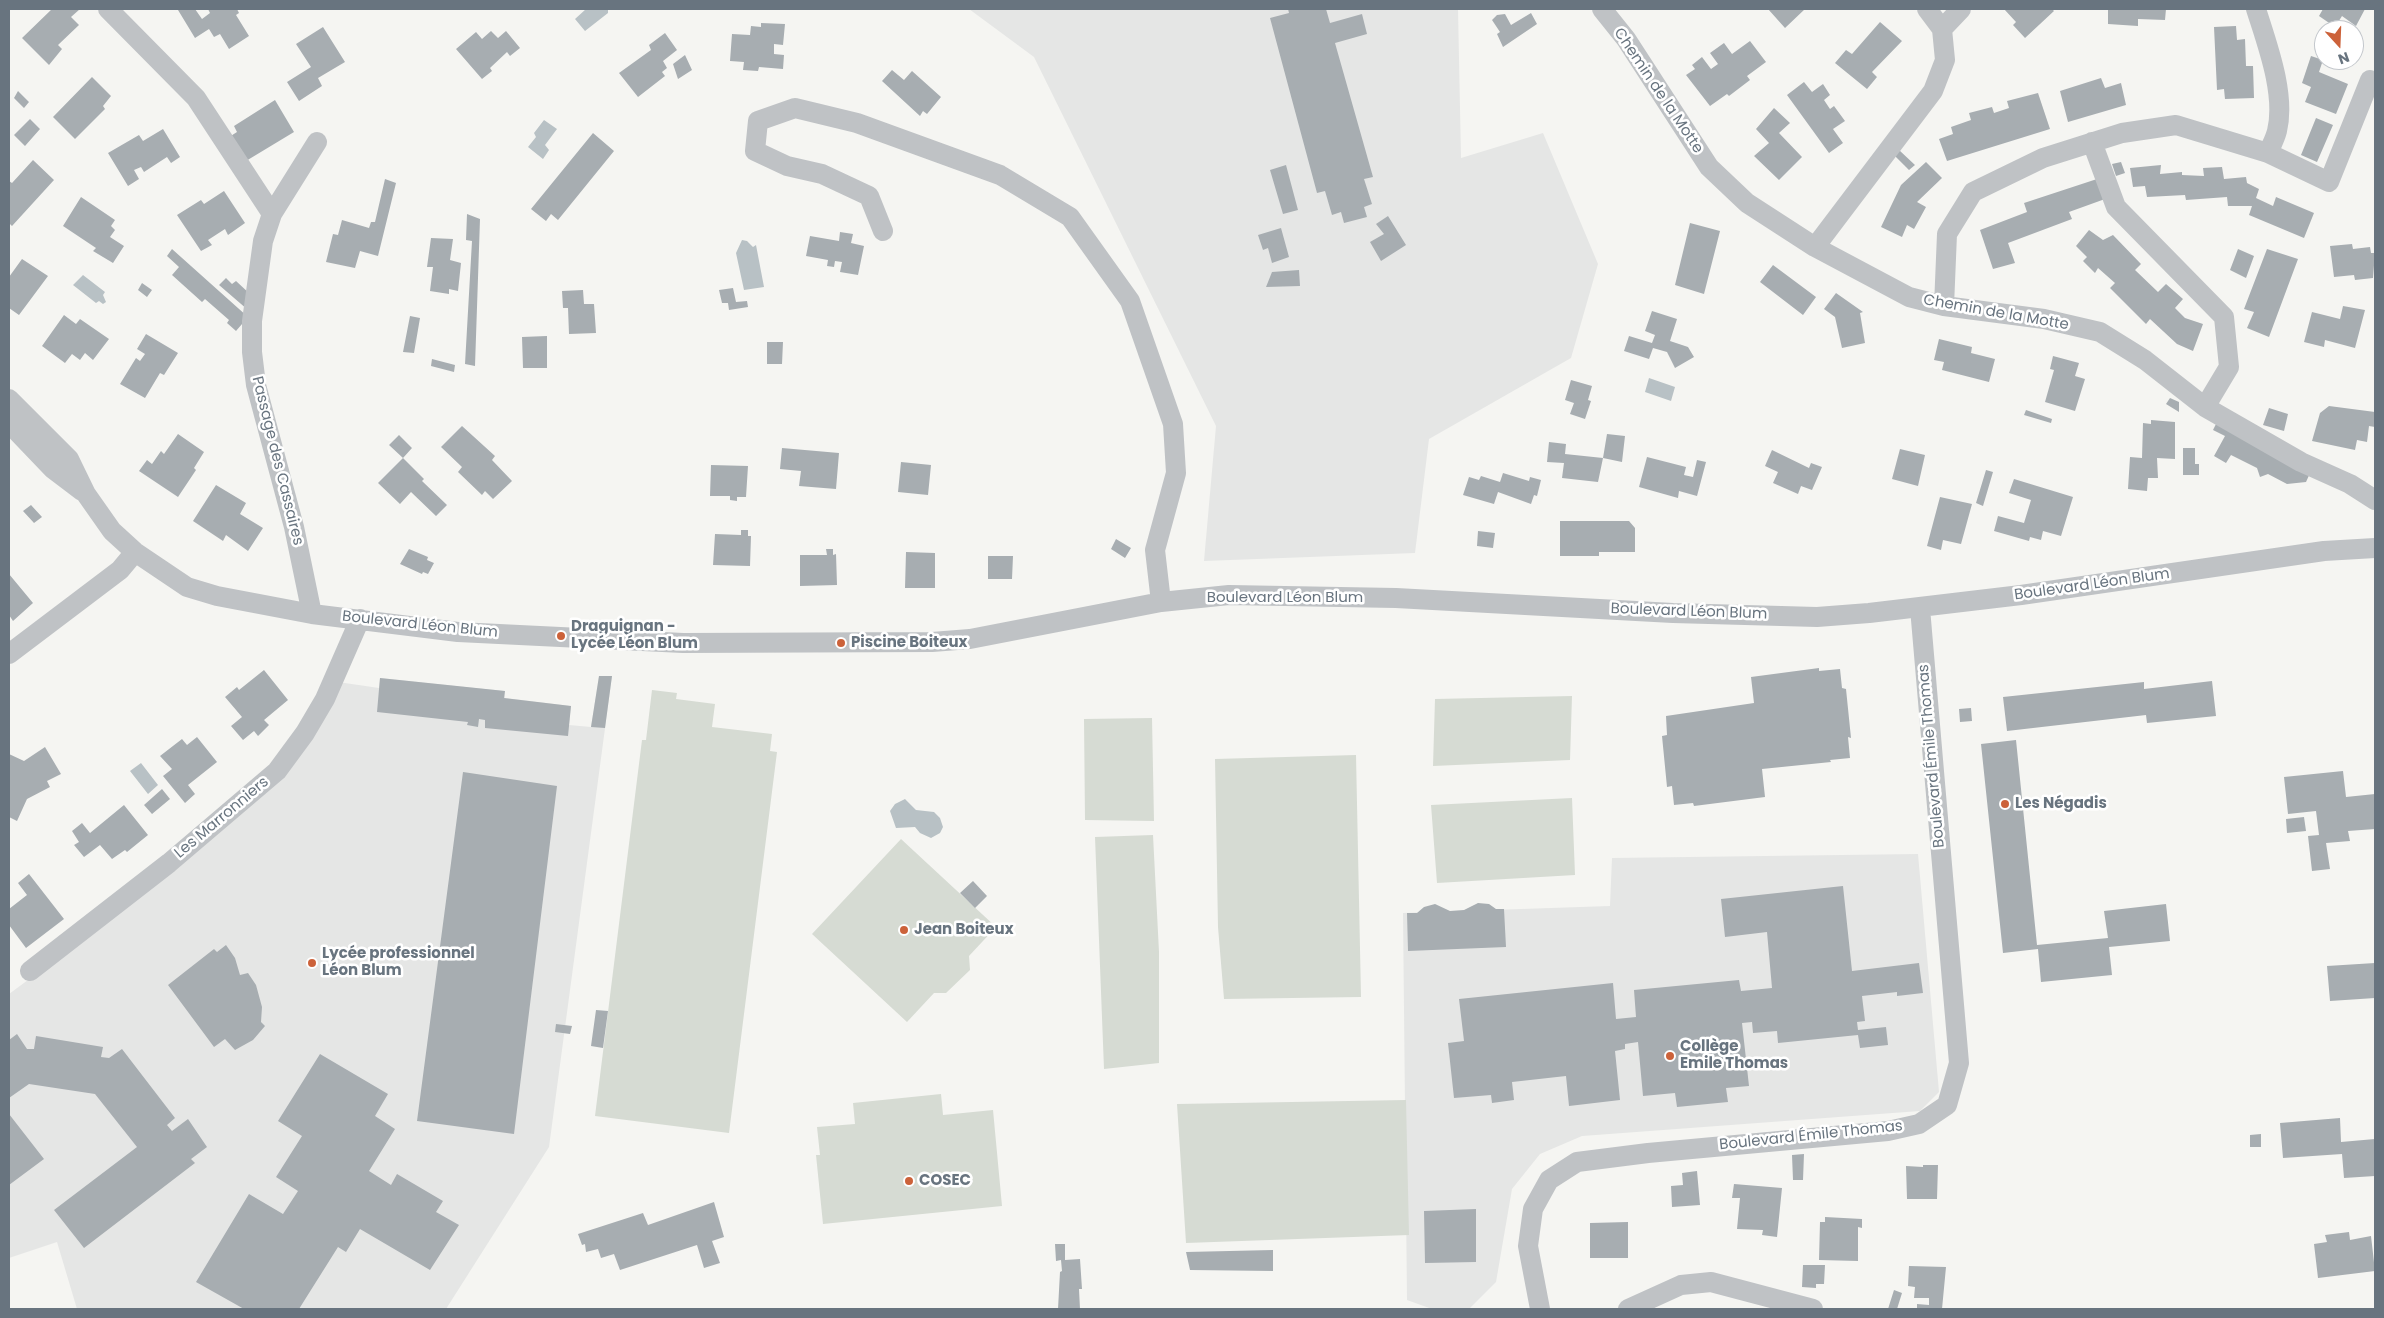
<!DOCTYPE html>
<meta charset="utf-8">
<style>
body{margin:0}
#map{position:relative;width:2384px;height:1318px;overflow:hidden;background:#f5f5f2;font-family:Poppins,sans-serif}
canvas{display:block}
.frame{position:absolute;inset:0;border:10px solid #68747f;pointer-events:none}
.north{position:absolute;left:2314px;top:20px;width:50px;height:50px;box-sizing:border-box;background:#fff;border:1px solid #c3c7cc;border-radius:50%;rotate:160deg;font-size:14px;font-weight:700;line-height:20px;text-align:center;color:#68747f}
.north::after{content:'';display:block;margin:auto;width:18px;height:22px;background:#cc623a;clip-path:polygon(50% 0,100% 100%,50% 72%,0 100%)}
</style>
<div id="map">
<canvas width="2384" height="1318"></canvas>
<div class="frame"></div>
<div class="north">N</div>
</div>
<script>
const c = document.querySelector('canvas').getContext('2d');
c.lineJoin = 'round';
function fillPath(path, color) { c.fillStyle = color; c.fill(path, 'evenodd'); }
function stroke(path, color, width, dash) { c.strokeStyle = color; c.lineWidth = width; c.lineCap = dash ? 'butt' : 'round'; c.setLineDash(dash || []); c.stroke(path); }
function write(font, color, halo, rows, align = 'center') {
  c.font = font + ' Poppins,sans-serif'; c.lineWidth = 5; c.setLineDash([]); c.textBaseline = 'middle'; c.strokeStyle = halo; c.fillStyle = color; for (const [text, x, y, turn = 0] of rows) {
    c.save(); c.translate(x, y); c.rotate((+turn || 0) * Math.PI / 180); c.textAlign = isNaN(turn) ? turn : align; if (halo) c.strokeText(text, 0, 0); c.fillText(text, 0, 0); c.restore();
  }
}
const built = new Path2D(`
 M969,9H1458L1461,158L1543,133L1598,264L1571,358L1429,439L1415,553L1204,561L1216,426L1034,57Z
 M599,676H612L549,1147L446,1309H77L57,1242L9,1258V994L93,932L280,778L338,682L379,688L380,678L505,691V698L571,706L569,725L591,727Z
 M1918,854L1939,1092L1920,1111L1582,1136L1540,1154L1512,1189L1496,1282L1469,1309H1432L1407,1300L1403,913L1610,906L1612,858Z`);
const green = new Path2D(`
 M652,690L677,693L676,699L715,704L712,727L772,734L770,751L777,752L729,1133L595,1116L642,740H646Z
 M1572,696L1570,760L1433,766L1435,699Z
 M1152,718L1154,821L1085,820L1084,719Z
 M1356,755L1361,997L1224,999L1218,927L1215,759Z
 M1572,798L1575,875L1437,883L1431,805Z
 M1153,835L1159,952V1063L1104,1069L1095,837Z
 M901,839L996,927L969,956L970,970L946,993H934L907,1022L812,934Z
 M941,1094L943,1115L993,1110L1002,1206L823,1224L816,1155H820L817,1127L855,1124L853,1103Z
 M1406,1100L1409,1235L1186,1243L1177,1104Z`);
const water = new Path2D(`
 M586,9H608V13L585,31L575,19Z
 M544,120L557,129L545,145L549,150L543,159L528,147L536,137L534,133Z
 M742,240L747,241L753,247L756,245L764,287L744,290L736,253Z
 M83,275L105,292L103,295L106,302L103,304L99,301L96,303L73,285Z
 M1649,378L1675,387L1671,401L1645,392Z
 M141,763L158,785L148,794L130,771Z
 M905,799L916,810L934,812L940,818L943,827L940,833L931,838L920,833L915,827L896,828L890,811L895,804Z`);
const building = new Path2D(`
 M52,9H80L71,17L79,25L58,45L62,49L49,65L22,38Z
 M181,9H195L202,19L210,13L208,9H237L239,13L236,15L249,36L229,49L220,34L214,37L209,29L195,38L178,10Z
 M1288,9H1326L1330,23L1362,14L1367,34L1335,43L1373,177L1364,179L1372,204L1364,207L1367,217L1344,223L1341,212L1332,215L1325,191L1317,193L1270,18L1289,13Z
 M1768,9H1805L1785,28Z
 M2004,9H2052L2054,11L2025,38L2013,25L2016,22Z
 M2108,9H2166L2165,20L2138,19V26L2108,24Z
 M2323,9H2365L2356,26L2342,16L2335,27L2319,16Z
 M1531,13L1537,24L1503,47L1497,34L1500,32L1492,20L1497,15L1505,14L1511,25Z
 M1880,22L1902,41L1872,72L1877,77L1867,89L1835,63L1846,50L1852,54Z
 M761,23L785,24L783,45L774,44V54L784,55L783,69L759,67L758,71L743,70L744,62L730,61L732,34L750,35L751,26L761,27Z
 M2236,26L2237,40L2245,39L2246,66H2253L2254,98L2225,99L2224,89L2217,90L2214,27Z
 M323,27L345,62L318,78L322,86L299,101L287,82L311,67L296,44Z
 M491,31L498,38L506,31L520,48L510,56L507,52L490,68L492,71L482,79L456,49L476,32L482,39Z
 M665,33L677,50L663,61L667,68L662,72L665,76L638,97L619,73L651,50L649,45Z
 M1750,41L1766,62L1747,76L1750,80L1729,96L1727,94L1710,106L1686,75L1695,69L1692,65L1702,57L1711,69L1718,64L1710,53L1724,43L1732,54Z
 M685,55L692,70L678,79L673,64Z
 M2311,56L2323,60L2319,72L2348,84L2336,114L2305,102L2311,87L2302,83Z
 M892,70L904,80L912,71L941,97L927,114L923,111L920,116L882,81Z
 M92,77L111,96L103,106L105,109L75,139L53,117Z
 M2101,78L2105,88L2121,83L2126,105L2068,122L2060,91Z
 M1804,82L1812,92L1823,84L1830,95L1824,100L1830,109L1834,106L1845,121L1833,129L1843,143L1829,153L1787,95Z
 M18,91L29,102L24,108L14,98Z
 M2038,93L2050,129L1947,161L1939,139L1953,134L1951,127L1971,120L1969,113L1992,107L1994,113L2009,108L2007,101Z
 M275,100L294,132L241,164L226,139L237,132L234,126Z
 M1774,108L1790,123L1779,133L1802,157L1779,180L1754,156L1769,143L1756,129Z
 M2316,118L2333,125L2317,162L2301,155Z
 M30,119L40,129L25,146L14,135Z
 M163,129L180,157L171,163L167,157L144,172L141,167L134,170L139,179L128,186L108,153L139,135L143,141Z
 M593,133L614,151L558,220L551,214L546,221L531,209Z
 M1899,150L1915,165L1909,170L1895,156Z
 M33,160L54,180L12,226L9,223V181L12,183Z
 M1926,162L1942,178L1917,202L1926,207L1914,229L1907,225L1902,237L1881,227L1901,185Z
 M2121,162L2125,173L2116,176L2112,164Z
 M1286,165L1298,210L1283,214L1270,170Z
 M2161,165L2160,174L2182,172V175L2204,176L2203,168L2222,167L2224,179L2246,177L2247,183L2259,189L2256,198L2273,206L2276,197L2314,213L2304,238L2249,215L2252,206H2228L2227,197L2186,200L2185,195L2147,197L2145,186L2133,187L2130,168Z
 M385,179L396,183L378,256L360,251L355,268L326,262L333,234L338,235L342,220L369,228L371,222H375Z
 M2097,179L2105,199L2069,212L2072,219L2008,243L2015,263L1993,269L1980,230L2027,212L2024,203Z
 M224,191L245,223L228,235L225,229L208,240L212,245L201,251L177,215L201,200L204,204Z
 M81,197L115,220L111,226L115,230L110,237L124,246L113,263L93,251L96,248L63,226Z
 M467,214L480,219L475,366L465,364L472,241L466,240Z
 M1388,216L1406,245L1381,261L1370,242L1384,234L1376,224Z
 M1690,223L1720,231L1704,294L1675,285Z
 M1281,228L1289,257L1272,263L1268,248L1263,250L1258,235Z
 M2089,230L2103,240L2113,235L2141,264L2135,270L2158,292L2166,284L2183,299L2175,308L2185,318L2203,324L2193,351L2177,344L2150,319L2146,324L2110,288L2115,283L2098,268L2095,273L2083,261L2087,257L2076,246Z
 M840,232L853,234L851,243L864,246L858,275L840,272L842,262L835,261L834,267L827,266L828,260L806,256L810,236L839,241Z
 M431,238L453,239L450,260L461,263L458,291L449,289V294L430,291L433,267H427Z
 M2352,244L2353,249L2370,247L2371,253H2375L2373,278L2355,280L2354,275L2334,277L2330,246Z
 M172,249L248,317L236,331L227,323L229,320L205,299L202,302L172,275L179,267L167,256Z
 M2238,249L2254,256L2246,278L2230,270Z
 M2267,249L2298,259L2269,337L2247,328L2254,312L2244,309Z
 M22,259L48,276L19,315L9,308V277Z
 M1773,265L1816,297L1803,315L1760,282Z
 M1299,270L1300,286L1266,287L1272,272Z
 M226,278L232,284L236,281L250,294L248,310L219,285Z
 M142,283L152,290L147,297L138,290Z
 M733,288L736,302L747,301L748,307L729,310L728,303H722L719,290Z
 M583,290L584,304H594L596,333L569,334L568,308H563L562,291Z
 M1836,293L1863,312L1860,313L1865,343L1842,348L1835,317L1824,309Z
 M2343,306L2365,310L2355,348L2325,340L2324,347L2304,342L2312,312L2340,319Z
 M1652,311L1677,319L1670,341L1688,347L1694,357L1675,368L1667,352L1653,348L1649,359L1624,351L1629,336L1652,343L1655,335L1645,331Z
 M64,315L76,324L80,319L109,339L93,360L85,353L80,360L72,354L65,363L42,346Z
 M410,316L420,318L414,353L403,352Z
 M146,334L178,353L164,375L160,373L145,398L120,384L136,358L140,361L145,354L137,349Z
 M547,336V368H523L522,337Z
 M1939,339L1972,347L1971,353L1995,359L1989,382L1942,370L1944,362L1934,360Z
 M767,342H783L782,364H767Z
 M2053,356L2079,363L2075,376L2085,379L2075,411L2045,402L2054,370L2050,369Z
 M432,359L455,365L454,372L431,366Z
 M1571,380L1592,386L1588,400L1591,401L1585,419L1570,414L1574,403L1565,400Z
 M2170,398L2179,402V412L2166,404Z
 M2329,406L2375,412V427L2369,426L2367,442L2357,440L2355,450L2312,441L2320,413Z
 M2269,408L2288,414L2284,431L2263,425Z
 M2026,410L2052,419L2051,423L2024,415Z
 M2151,420L2175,422V459L2157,458L2158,478H2148L2147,491L2128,489L2130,457L2142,458L2143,423L2151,424Z
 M2217,422L2311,471L2306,482L2287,484L2268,474L2260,477L2257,468L2231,455L2226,463L2214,456L2225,436L2213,430Z
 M462,426L495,456L492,460L512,481L493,499L485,491L482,495L458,472L462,467L441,447Z
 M178,434L204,452L194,468L196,470L178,497L139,471L147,460L152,464L161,451L164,454Z
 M1607,434L1625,436L1622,462L1603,458Z
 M399,435L412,448L403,458L424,479L422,481L447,505L436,516L411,492L400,504L378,483L403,458L389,445Z
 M1549,442L1566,444L1565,454L1603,458L1598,482L1562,478L1564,463L1547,462Z
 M782,448L839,453L836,489L799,486L801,471L780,469Z
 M2183,448H2195V464H2199V475H2183Z
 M1900,449L1925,455L1918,486L1892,479Z
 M1772,450L1809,468L1811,463L1822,467L1812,490L1801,486L1798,494L1773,483L1778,472L1765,466Z
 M1647,457L1686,467L1684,475L1693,477L1697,460L1706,462L1697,496L1679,491L1678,498L1639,487Z
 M901,462L931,465L928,495L898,492Z
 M711,465L748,466L746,497H737V501L730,500V496H710Z
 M1986,470L1993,472L1983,506L1976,503Z
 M1503,473L1529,481L1530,477L1541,480L1537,496L1534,495L1531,504L1498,492L1494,504L1463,495L1469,477L1479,480L1481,476L1500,482Z
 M2014,479L2073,497L2061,536L2043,531L2041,540L2030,537L2029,541L1994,531L1998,516L2024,523L2031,500L2009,493Z
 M216,485L246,503L240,514L263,528L248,551L226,535L223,541L193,521Z
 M1940,497L1972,504L1961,544L1943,540L1941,550L1927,546Z
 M31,505L42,517L34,523L23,511Z
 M1560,521H1629L1635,528V552H1599V556H1560Z
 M741,530H748V536H751L750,566L713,565L715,534L741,535Z
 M1478,531L1495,533L1493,548L1477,546Z
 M1116,539L1131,548L1125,558L1111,549Z
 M409,549L428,557L427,560L434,563L428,574L423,572L422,574L400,564Z
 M826,549H833V555L836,554L837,585L800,586V555H827Z
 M906,552L935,553V588H905Z
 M988,556H1013L1012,579H988Z
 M9,574L33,603L13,621L9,615Z
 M1819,668V671L1840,669L1842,688L1846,689L1851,738L1848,737L1850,758L1830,760L1831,762L1762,769L1765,797L1694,806L1693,803L1674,805L1672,786L1667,787L1662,736L1667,735L1666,716L1754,703L1751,677Z
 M264,670L288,700L264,720L269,725L258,736L254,731L243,740L231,726L242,717L225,697L237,687L239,690Z
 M599,676H612L605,728L591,727Z
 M380,678L505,691L504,698L571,706L568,736L485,728V720L479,719L478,727L467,725L468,722L377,712Z
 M2212,681L2216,716L2147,723L2146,715L2007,731L2003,697L2144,682V689Z
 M1971,708L1972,721L1960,722L1959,709Z
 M197,737L217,762L188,785L195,794L185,803L163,776L172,769L160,756L182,739L187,745Z
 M2016,740L2037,945L2108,938L2104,911L2166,904L2170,941L2109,947L2112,975L2041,982L2038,949L2003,953L1981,744Z
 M45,747L61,774L47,781L50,787L27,799L17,821L9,817V754L24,761Z
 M2343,771L2346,797L2375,794V829L2348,831L2350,841L2326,843L2330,869L2312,871L2308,836L2319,835L2316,811L2288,814L2284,777Z
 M463,772L557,786L514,1134L417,1121Z
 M162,789L170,799L152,814L144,805Z
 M124,805L148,835L127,852L125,850L112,859L100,845L84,857L74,845L79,842L72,831L82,823L90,833Z
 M2304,817L2306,831L2287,833L2286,819Z
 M29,874L64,919L26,948L9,925V909L27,895L18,883Z
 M973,881L987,896L975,908L960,893Z
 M1843,886L1852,971L1919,963L1923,993L1897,996V992L1862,996L1865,1021L1857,1022L1858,1030L1886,1027L1888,1045L1860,1048L1858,1035L1778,1043L1777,1031L1753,1033L1752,1022L1742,1023L1749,1086L1726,1088L1728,1102L1677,1107L1675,1093L1643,1096L1638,1042L1625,1044V1049L1615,1051L1620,1100L1569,1106L1566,1076L1512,1082L1514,1100L1492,1103L1491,1095L1454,1098L1448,1043L1464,1041L1459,999L1613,983L1616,1019L1636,1017L1634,990L1739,980L1741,991L1772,988L1767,932L1725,937L1721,899Z
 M1478,903L1489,904L1496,909H1504L1506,947L1408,951L1407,913H1417L1424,907L1435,904L1450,911L1464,910Z
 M226,945L235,958L240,975L248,973L256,985L262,1007L261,1022L265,1026L253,1040L235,1050L225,1039L214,1047L168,985L214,949L217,952Z
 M2375,963V998L2330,1001L2327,966Z
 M596,1010L608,1011L603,1048L591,1046Z
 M556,1024L572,1026L570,1034L555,1032Z
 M17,1034L27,1049H34L36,1036L103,1047L101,1057L109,1058L122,1049L175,1118L167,1125L172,1131L188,1119L207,1147L191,1159L195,1163L84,1248L54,1210L137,1147L95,1094L29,1084L9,1098V1040Z
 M320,1054L388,1094L375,1116L395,1129L369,1171L391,1185L397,1174L443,1201L436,1212L459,1225L430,1270L360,1229L346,1252L338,1247L299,1309H244L196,1282L249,1194L283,1214L298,1191L276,1177L302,1136L278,1121Z
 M9,1114L44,1159L9,1185Z
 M2340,1118L2341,1142L2375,1139V1176L2344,1178L2342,1154L2283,1158L2280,1123Z
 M2261,1134V1147H2250V1135Z
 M1804,1154L1803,1180H1793L1792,1155Z
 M1923,1165H1938L1937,1199H1907L1906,1166L1923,1167Z
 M1697,1171L1700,1205L1672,1207L1671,1186L1683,1185L1682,1173Z
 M1734,1184L1782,1188L1777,1237L1762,1235L1763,1230L1737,1229L1740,1198H1732Z
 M714,1202L724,1237L712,1241L720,1263L704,1268L697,1245L620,1270L614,1254L601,1258L598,1249L586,1252L585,1244L582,1245L578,1234L643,1213L648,1225Z
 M1476,1209V1262L1425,1263L1424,1211Z
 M1825,1217L1862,1219V1228L1858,1227V1261L1819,1260L1820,1222H1825Z
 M1628,1222V1258H1590V1223Z
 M2349,1232L2350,1240L2371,1236L2375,1271L2318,1278L2314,1244L2327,1242L2325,1235Z
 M1055,1244H1065V1260L1080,1259L1082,1289H1079L1080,1309H1058L1060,1272L1062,1271L1061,1260L1056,1261Z
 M1273,1250V1271L1190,1270L1186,1252Z
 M1803,1265H1825L1824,1284H1816V1288L1802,1287Z
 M1909,1266L1946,1267L1942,1309H1917V1304L1929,1305V1298H1914L1915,1287L1908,1286Z
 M1894,1290L1902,1293L1897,1309H1888Z`);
const minor = new Path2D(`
 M108,9L196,98L272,214
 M1602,9L1626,39L1709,167L1747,203L1815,247L1909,297L1944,306L2044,319L2100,332L2145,360L2205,407L2301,462L2350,484L2375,500
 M1927,9L1942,29
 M2256,9C2267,44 2286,94 2277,131C2275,139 2271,146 2268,153
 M2092,142L2116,207L2224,317L2229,367L2205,407
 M883,231L869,196L822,174L787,166L755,151L758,121L795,108L857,123L1000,175L1070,217L1130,301L1173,424L1176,473L1155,550L1161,602
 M1815,247L1933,91L1945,60L1942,29L1961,9
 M1944,306L1947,234L1973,192L2043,158L2122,133L2176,125L2268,153L2329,182L2370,80
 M9,399L69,459L86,494L112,531L135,552L187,587L217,596L312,614L458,632L683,643L932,642L970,639L1161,602L1229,595L1396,598L1673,613L1817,617L1869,613L2021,595L2324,551L2375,548
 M9,423L53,469L82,491
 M312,614L294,527L256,385L252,352V321L263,241L272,214L317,142
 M9,654L120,570L135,552
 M30,971L169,863L277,771L305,733L325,699L360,619
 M1540,1309L1528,1246L1533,1209L1549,1180L1577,1162L1648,1153L1888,1131L1919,1124L1947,1105L1959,1063L1920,608
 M1628,1309L1681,1285L1711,1282L1813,1309`);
const markers = [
 [561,636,5,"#cc623a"],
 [841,643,5,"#cc623a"],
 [2005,804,5,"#cc623a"],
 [904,930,5,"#cc623a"],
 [312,963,5,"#cc623a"],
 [1670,1056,5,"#cc623a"],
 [909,1181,5,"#cc623a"]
];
const streetNames = [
 ["Chemin de la Motte",1658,91,56],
 ["Chemin de la Motte",1996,313,10],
 ["Passage des Cassaires",277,461,76],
 ["Boulevard Léon Blum",2092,585,-8],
 ["Boulevard Léon Blum",1285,598],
 ["Boulevard Léon Blum",1689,612,2],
 ["Boulevard Léon Blum",420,625,6],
 ["Boulevard Émile Thomas",1932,756,-95],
 ["Les Marronniers",222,818,-40],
 ["Boulevard Émile Thomas",1811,1136,-6]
];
const poiNames = [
 ["Draguignan -",571,627],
 ["Lycée Léon Blum",571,644],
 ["Piscine Boiteux",851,643],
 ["Les Négadis",2015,804],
 ["Jean Boiteux",914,930],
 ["Lycée professionnel",322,954],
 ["Léon Blum",322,971],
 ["Collège",1680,1047],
 ["Emile Thomas",1680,1064],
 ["COSEC",919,1181]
];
fillPath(built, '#e5e6e5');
fillPath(green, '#d6dbd3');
fillPath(water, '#b8c1c5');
fillPath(building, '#a7adb1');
stroke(minor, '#bfc2c5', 20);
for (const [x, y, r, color] of markers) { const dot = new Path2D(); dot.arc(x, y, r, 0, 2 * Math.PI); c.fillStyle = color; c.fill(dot); stroke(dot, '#fff', 2); }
write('15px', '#68747f', '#fff', streetNames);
write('bold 15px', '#68747f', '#fff', poiNames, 'left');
</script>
